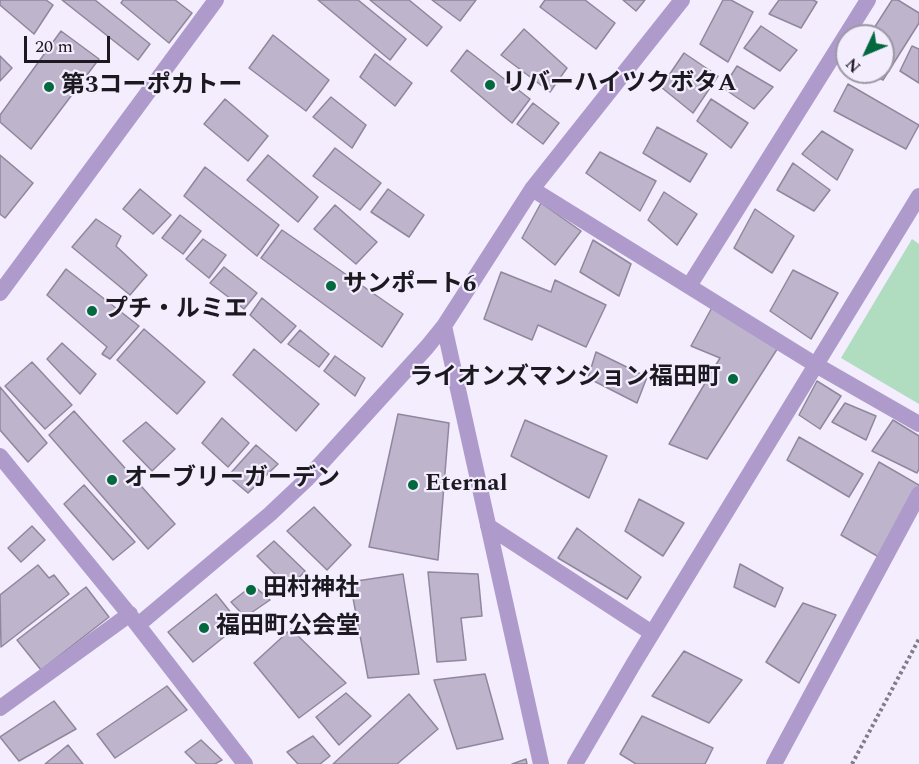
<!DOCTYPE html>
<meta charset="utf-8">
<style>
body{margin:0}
#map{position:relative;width:919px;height:764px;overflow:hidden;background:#f3edfd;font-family:Spectral,serif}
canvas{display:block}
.north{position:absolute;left:835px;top:24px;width:60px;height:60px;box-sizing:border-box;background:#f3edfd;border:2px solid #9d98a5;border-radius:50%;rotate:226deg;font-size:16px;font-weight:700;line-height:24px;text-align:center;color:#1c1921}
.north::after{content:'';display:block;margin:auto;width:21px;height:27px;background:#02693f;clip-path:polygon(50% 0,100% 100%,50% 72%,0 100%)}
.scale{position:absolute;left:24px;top:36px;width:86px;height:27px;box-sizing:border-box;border:3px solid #1c1921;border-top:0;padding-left:8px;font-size:18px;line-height:21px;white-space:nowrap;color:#1c1921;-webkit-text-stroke:4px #f3edfd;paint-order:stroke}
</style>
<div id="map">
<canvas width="919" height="764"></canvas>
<div class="north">N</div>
<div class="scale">20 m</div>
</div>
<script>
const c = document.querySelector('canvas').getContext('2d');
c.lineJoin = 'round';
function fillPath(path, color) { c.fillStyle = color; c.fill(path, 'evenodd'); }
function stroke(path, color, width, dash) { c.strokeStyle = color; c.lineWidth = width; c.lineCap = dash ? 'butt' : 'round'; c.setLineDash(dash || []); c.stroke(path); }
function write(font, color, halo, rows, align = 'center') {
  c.font = font + ' Spectral,"Noto Sans JP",serif'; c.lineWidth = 4.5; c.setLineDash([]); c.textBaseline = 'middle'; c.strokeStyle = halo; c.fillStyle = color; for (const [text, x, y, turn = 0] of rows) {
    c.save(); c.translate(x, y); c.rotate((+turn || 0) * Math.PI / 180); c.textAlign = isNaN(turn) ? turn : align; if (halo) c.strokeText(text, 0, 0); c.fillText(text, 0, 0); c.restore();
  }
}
const green = new Path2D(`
 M912,239L919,244V404L841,358Z`);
const building = new Path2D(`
 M0,0H46L53,5L34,34L0,5Z
 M62,0H95L150,44L138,60Z
 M123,0H175L192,13L169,43L121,3Z
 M318,0H358L406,39L390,60Z
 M370,0H409L442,27L427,46Z
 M432,0H476L460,21Z
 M545,0H585L615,23L596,49L540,7Z
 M623,0H645L636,11Z
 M723,0H731L753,12L728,62L700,44Z
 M779,0H813L817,2L801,28L769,14Z
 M892,0H898L919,13V23L883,80L868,72H883V36H869Z
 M761,26L797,50L780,71L744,48Z
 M524,29L567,68L550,92L501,55Z
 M61,31L99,59L31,149L0,122V115Z
 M273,35L329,80L306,111L249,68Z
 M912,46L919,49V83L900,71Z
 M467,50L530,99L512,123L451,71Z
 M684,53L718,76L693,113L661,87Z
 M375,54L412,83L395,106L360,77Z
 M0,56L12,68L0,81Z
 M737,66L773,87L754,109L723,88Z
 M848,84L919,125L906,149L834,111Z
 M331,97L366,125L352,148L313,117Z
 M225,99L268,136L248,161L204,124Z
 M711,99L748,123L731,148L697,121Z
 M533,103L559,123L543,144L517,124Z
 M657,127L707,154L690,182L643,153Z
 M822,131L853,150L837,180L802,154Z
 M335,148L381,183L360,210L313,176Z
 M600,152L656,181L640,211L586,173Z
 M0,155L33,183L5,218L0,214Z
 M268,155L318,197L298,222L247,180Z
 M793,163L830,190L814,211L777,190Z
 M205,167L279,225L257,256L184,196Z
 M140,189L171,215L153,234L123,209Z
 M388,189L424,215L409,237L371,212Z
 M664,192L697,214L677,245L648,220Z
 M541,203L581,231L555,265L522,238Z
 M335,205L377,242L356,264L314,229Z
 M755,209L794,236L772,273L734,248Z
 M180,215L201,231L183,254L162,238Z
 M96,219L121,236L116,246L147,275L130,295L72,247Z
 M282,230L403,314L382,347L261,258Z
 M203,239L226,255L209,278L186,259Z
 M593,240L631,264L619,296L580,272Z
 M224,267L257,293L244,309L210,283Z
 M66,269L139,326L110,359L102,354L107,347L47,295Z
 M793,270L838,293L811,339L770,311Z
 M501,272L551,292L555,280L606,305L586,347L538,325L532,340L484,319Z
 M262,298L296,326L281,343L250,315Z
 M715,302L781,343L707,459L669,444L720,358L691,346Z
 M144,329L205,382L177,414L117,360Z
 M300,330L329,354L319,367L288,344Z
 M62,343L96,374L80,394L47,359Z
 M254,349L319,404L296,431L233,375Z
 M596,352L647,377L637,403L588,378Z
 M335,356L365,378L355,396L324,371Z
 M32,362L72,405L45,429L5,386Z
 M817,381L841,396L820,429L799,415Z
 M0,387L47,443L28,462L0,430Z
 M845,403L876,416L866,440L832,422Z
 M74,411L175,524L148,549L49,435Z
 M398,414L449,423L438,560L369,547Z
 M222,418L249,443L228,467L202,443Z
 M525,420L607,456L589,498L511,456Z
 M893,420L919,436V469L917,473L872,451Z
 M146,422L175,449L152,471L123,441Z
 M799,437L863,474L849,497L787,460Z
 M256,445L278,464L248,493L228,476Z
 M879,462L919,485V494L884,560L841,535Z
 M84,485L135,542L113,560L64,504Z
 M639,499L684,523L663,556L625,531Z
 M314,507L351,545L327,570L287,531Z
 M32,526L45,540L21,562L8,548Z
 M577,528L641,577L627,599L558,558Z
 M274,541L305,571L289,588L257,556Z
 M740,564L783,588L775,607L734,587Z
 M38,565L49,578L54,575L69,594L1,647L0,595Z
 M428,572L478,574L482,616L461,618L466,660L437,662Z
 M403,574L419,674L368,678L350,582Z
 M253,585L270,600L245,617L231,602Z
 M86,587L109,617L41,670L17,640Z
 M216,594L240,624L193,662L168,632Z
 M803,603L836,615L799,683L766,662Z
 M291,629L346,683L299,718L254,663Z
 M684,651L742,680L709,723L652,696Z
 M485,674L503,739L457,749L434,680Z
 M167,686L187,710L115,758L97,734Z
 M346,693L371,716L339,745L316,717Z
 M409,694L438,729L397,764H333Z
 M54,701L76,729L19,761L0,737Z
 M642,716L713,748L705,764H636L620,754Z
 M313,736L330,756L320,764H298L287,752Z
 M201,740L222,760L215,764H197L185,752Z
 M68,745L83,764H45Z
 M526,759L527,764H512Z`);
const path = new Path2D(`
 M852,764L919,639`);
const minor = new Path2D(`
 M532,189L816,365L919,424
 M689,286L868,0
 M0,293L216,0
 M444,326L541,764
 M0,456L133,619L245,764
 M488,526L652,633
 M138,625L270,514L306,480L427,347L444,326L532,189L682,0
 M0,708L130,614
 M575,764L634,663L919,196
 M774,764L919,494`);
const markers = [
 [490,85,6,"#02693f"],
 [49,87,6,"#02693f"],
 [331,286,6,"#02693f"],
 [92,311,6,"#02693f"],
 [733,379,6,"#02693f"],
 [112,480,6,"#02693f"],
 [413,485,6,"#02693f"],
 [251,590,6,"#02693f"],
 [204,628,6,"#02693f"]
];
const poiNames = [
 ["リバーハイツクボタA",502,85],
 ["第3コーポカトー",61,87],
 ["サンポート6",343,286],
 ["プチ・ルミエ",104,311],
 ["ライオンズマンション福田町",721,379,"right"],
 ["オーブリーガーデン",124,480],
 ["Eternal",425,485],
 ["田村神社",263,590],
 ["福田町公会堂",216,628]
];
fillPath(green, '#b0ddc0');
fillPath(building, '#beb5cd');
stroke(building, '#90879e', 1.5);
stroke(path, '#807c88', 4, [3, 3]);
stroke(minor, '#ae9acb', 16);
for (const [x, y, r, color] of markers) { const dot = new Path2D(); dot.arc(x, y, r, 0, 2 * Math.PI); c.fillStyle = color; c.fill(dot); stroke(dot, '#f3edfd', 2); }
write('bold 24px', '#1c1921', '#f3edfd', poiNames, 'left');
</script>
